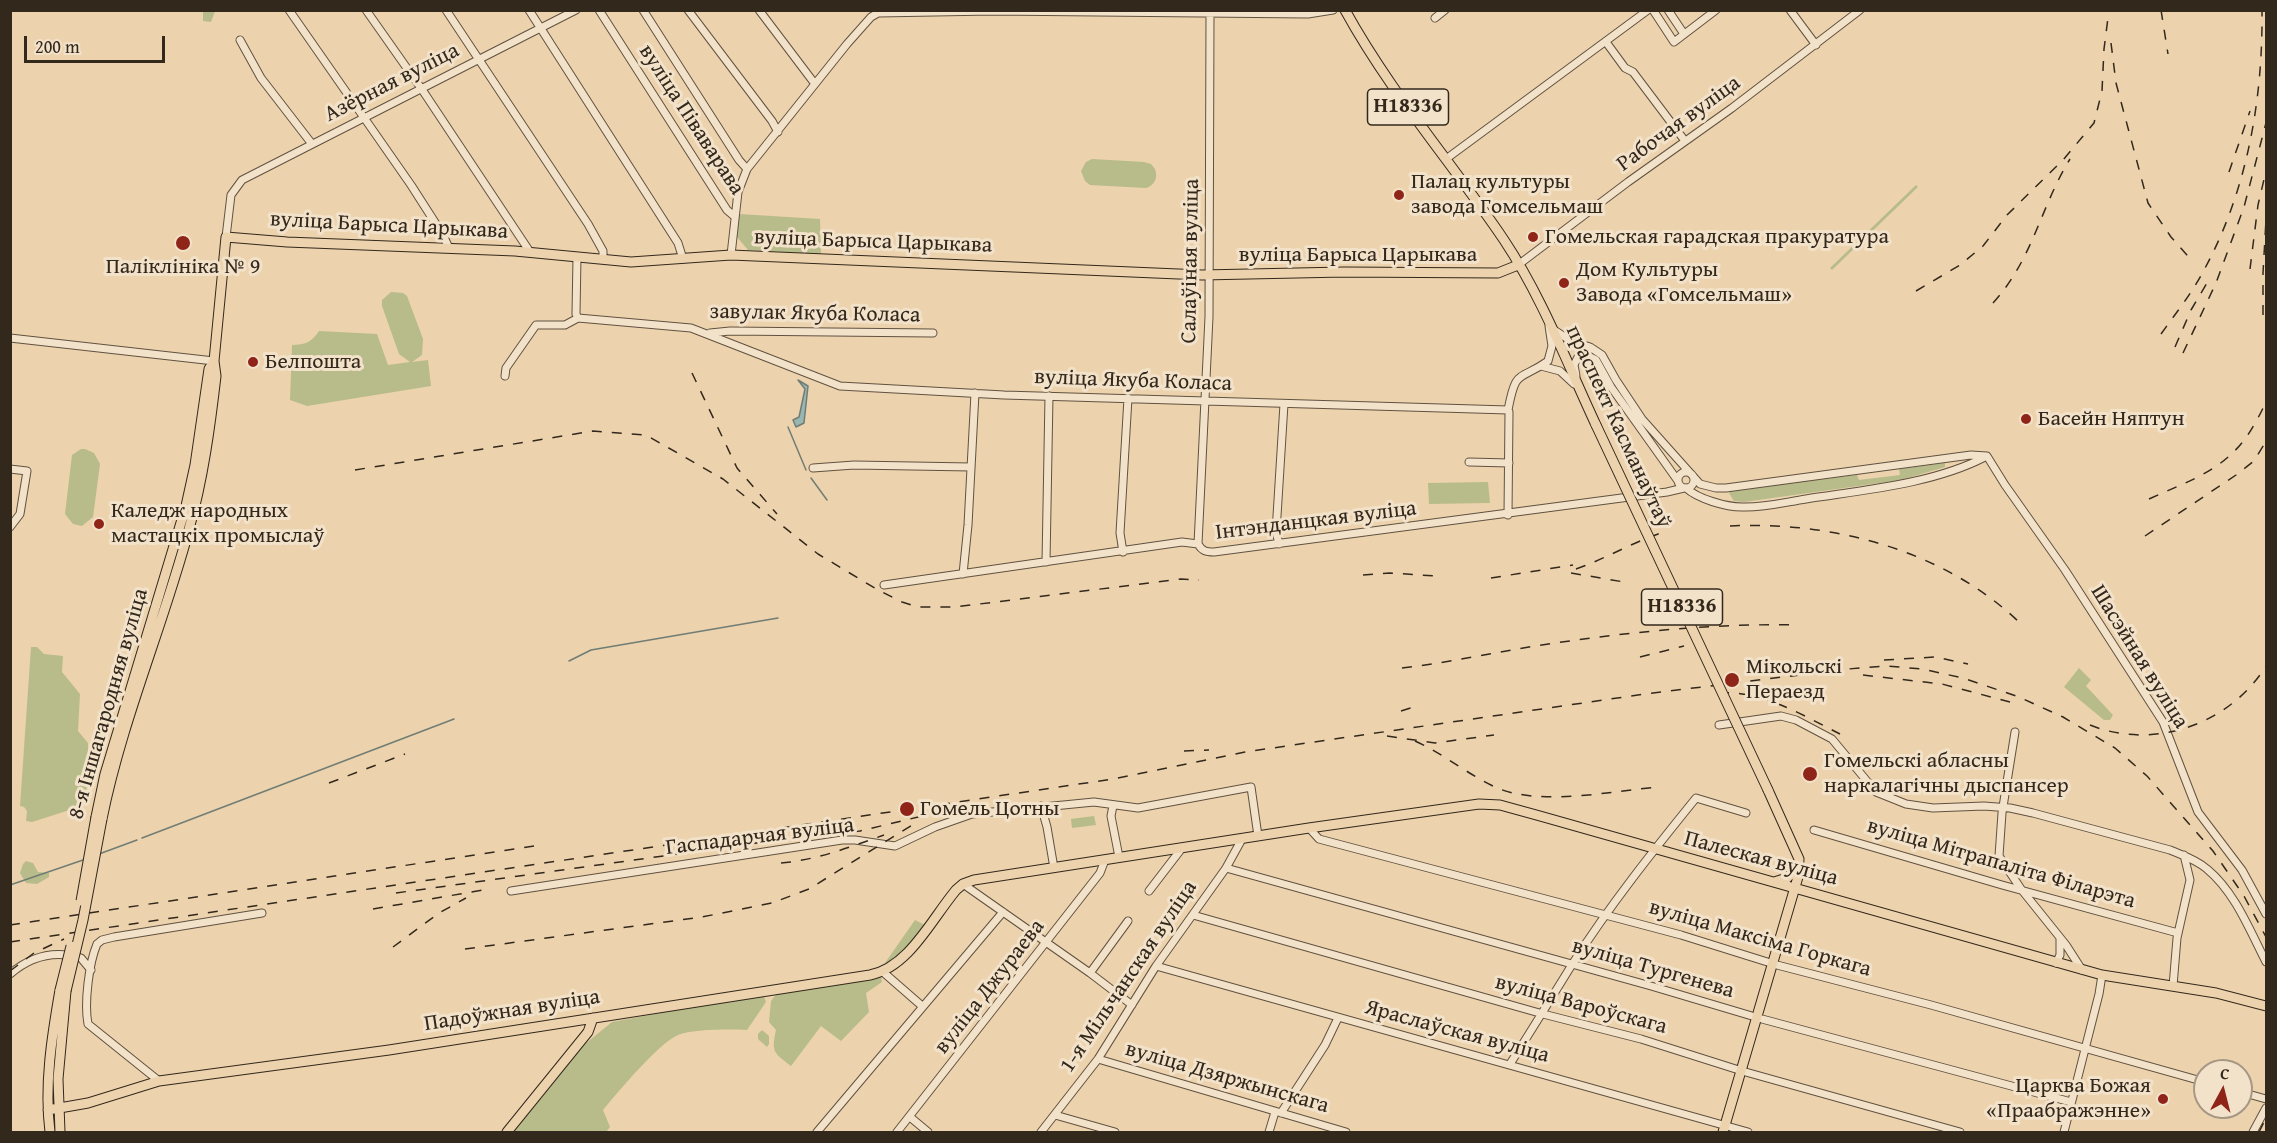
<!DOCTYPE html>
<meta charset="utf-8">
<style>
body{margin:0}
#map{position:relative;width:2277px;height:1143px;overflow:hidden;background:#ecd2ad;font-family:"Gentium Book Plus",serif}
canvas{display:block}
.frame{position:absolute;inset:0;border:12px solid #33281c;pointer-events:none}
.north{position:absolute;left:2193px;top:1059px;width:60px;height:60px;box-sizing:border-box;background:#f3e2ca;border:2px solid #a69884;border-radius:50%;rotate:7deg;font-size:16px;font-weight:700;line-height:24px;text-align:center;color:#33281c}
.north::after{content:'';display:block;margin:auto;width:21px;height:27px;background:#8f2418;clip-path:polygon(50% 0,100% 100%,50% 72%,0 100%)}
.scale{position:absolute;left:24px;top:36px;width:141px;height:27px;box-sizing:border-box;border:3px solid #33281c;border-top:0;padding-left:8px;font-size:18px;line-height:21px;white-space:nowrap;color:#33281c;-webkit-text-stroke:4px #f3e2ca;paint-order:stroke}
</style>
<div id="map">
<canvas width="2277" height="1143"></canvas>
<div class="frame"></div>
<div class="north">С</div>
<div class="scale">200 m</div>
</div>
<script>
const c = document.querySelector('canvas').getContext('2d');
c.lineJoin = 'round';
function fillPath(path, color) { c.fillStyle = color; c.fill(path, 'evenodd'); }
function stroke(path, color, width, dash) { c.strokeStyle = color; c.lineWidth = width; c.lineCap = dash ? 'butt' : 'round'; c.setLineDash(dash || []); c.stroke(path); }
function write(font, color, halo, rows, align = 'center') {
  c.font = font + ' "Gentium Book Plus",serif'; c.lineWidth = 6; c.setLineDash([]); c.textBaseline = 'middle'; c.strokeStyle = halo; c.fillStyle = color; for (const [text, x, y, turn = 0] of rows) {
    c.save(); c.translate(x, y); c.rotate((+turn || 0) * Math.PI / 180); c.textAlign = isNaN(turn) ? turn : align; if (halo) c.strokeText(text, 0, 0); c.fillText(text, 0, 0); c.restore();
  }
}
const green = new Path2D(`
 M203,11H215L211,22L203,21Z
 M1092,159L1144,162L1151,164L1155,169C1158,178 1155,185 1146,188L1090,185L1085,181L1081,171L1086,162Z
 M1916,185L1918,187L1832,270L1830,268Z
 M739,214L820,219L821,254L748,250L737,237Z
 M391,292L403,293L407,296L423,339L422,355L412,362L428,360L431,386L307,406L290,400L292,345C305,345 312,342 319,331L377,334L388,365L410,362L399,354L382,306V300Z
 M81,449H85L94,453L100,464L93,517L82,526L73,524L65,514L72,455Z
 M1945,463V467L1901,480L1744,502L1734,501L1729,493L1731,490L1857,475L1859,480L1900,475L1899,469Z
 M1488,482L1490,503L1429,504L1428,483Z
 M31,647H37L44,654L63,656L62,672L80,694L78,731L88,743V783L82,806L32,822L26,821L27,811L24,807L20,806Z
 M2079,668L2091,680L2086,686L2113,715L2110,720H2104L2064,687Z
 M1094,816L1096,825L1072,828L1071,819Z
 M26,861L33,863L38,872L49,873V877L37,884L26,883L20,873L23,864Z
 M915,920L925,925C916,936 902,963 885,963Z
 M881,977L882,982L866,993L869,1012L841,1041L821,1026L791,1066C774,1053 771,1052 776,1030L769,1022L771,1001L778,992Z
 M763,994L766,1002L747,1030C731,1029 692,1029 678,1035C659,1043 618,1092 603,1110L610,1127L606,1132H513L585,1044L612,1022Z
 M762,1030L769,1036V1044L767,1047L758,1039V1034Z`);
const water = new Path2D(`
 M798,380L808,386L804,423L796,427L793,420L799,417L805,389Z`);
const stream = new Path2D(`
 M788,427L806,470
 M811,478L827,500
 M569,661L591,650L778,618
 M142,838L454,719
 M99,854L137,840
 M10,885L86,859`);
const minor = new Path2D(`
 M289,10L411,185L443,235L449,248
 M366,10L423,91L530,252
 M446,10L588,224L603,251V259
 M529,10L678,243L683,259
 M599,10L727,210L734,216
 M643,10L739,160L747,169
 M688,10L772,121L778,132
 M759,10L815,84
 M1653,10L1674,42L1716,10
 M1668,10L1684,34
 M1790,10L1816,45
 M1435,18L1445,10
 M240,40L261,78L312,144
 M1606,42L1625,68L1633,72L1685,141
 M1446,159L1648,10
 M226,237L231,195L242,180L576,10
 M731,255L738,192L747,169L847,44L871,17L878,13L992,11L1308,14L1333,10
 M577,257L576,314L578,318L691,328L840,386L1004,395L1508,410
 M1518,265L1628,182L1732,108L1860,10
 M1554,330L1571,341L1590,347L1602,355L1616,380L1642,419L1700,484L1716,488H1726L1971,455L1987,456L2005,485L2065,570L2163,722L2198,812L2242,870L2266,914
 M710,333L730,331L933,333
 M10,338L214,361
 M1541,366L1560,371L1574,384
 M505,376L506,368L536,325H565L578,318
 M1576,376L1574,365L1578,357L1586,355L1596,360L1611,387L1678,481
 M1469,462L1509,463
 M813,468L854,465L971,467
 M10,469L27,471L20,514L10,527
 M1678 480a8 8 0 1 1 16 0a8 8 0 1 1-16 0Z
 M1686,488C1698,499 1726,507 1742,507C1763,508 1786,502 1806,499C1863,490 1933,484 1985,457
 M1508,515L1509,412L1508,410C1516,368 1518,382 1548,361L1552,346L1549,326
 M1198,544L1209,317L1210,14
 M1279,544L1276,532L1284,404
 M1123,552L1120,533L1128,398
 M1046,562L1049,396
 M963,574L968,525L975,393
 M884,585L1182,542L1198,544C1202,551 1206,552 1214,552L1667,492L1684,488
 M1719,725L1781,716L1796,720L1832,739L1876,792L1906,804L1933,808L1984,806L2010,808L2033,813L2170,850C2182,855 2197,860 2207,869C2235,892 2250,931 2266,962
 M2015,732L2002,813L1999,856L2021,889L2066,945L2082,970
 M1041,806L1047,827L1054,868
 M1113,806L1111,816L1119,857
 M1309,828L1319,839L1681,935L1777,965L1931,1005L2205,1082
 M1814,830L2002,885L2178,933
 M1226,868L1651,986L1762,1019L2071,1102
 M963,884L1090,973L1132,1005
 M511,891L842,840H855L895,846L935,827L972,814L1094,802L1138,808L1251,787L1258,836
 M1149,891L1182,848
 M1193,915L1543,1014L1641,1039L1742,1071L1960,1132
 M2056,963L2060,955V938
 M1156,966L1748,1132
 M883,972L922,1006
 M1090,973L1128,921
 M10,974C31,956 55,950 81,958L91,970
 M2173,986L2177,938L2190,880L2184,855
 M1098,1059L1346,1132
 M1510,1064C1531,1031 1552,997 1573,963C1610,905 1653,851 1696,798L1746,813
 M159,1081L88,1024C84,1003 89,963 97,944L102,940L114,937L262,913
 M2241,1092L2266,1099
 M1281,1113L1325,1045L1338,1018
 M1055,1115L1115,1132
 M910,1117L928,1132
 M817,1132L1003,912
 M897,1132L1100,873L1105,860
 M1041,1132L1098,1059L1156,966L1226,868L1242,839
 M1269,1132L1275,1112
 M2064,1132L2099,994L2102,975
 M2253,1132L2266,1108`);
const major = new Path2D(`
 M1345,10C1390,92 1452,163 1504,240C1542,297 1567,363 1596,425
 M96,817L105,774L186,506L195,465L209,369L214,361
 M102,819C122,720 163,626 189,529C203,479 210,428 216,376L214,361L226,237L287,242L515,251L631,262L731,255L1202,275L1344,272L1498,273L1518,265
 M1774,882L1787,878L1799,866
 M48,1110L88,1103L159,1081L389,1050L870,975C909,967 931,920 956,890L963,884L974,880L1309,828L1479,804L1500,805L1540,816L2102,975L2216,993L2266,1006
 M50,1132C44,1085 52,1036 60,990
 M60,1132L58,1079L66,991
 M507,1132L588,1032L593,1018
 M1723,1132L1798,877L1799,859L1768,790`);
const rail = new Path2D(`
 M2161,10L2168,54
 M2111,43L2116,83L2148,203L2171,237L2193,262
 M2229,172L2250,111
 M2250,269L2258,205L2266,171
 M1916,291L1960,265L1983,246L2007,215L2063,160L2094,123L2102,91L2104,49L2109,10
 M1993,303C2033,259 2040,208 2070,159
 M2263,315V273L2266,220
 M2161,334C2176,313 2192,293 2204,270C2247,191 2263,100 2262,10
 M2175,347L2191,310L2207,283
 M2183,353L2216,283L2244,207L2266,123
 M692,373L737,468L777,514
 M355,470L593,431L646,435L723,479L818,554L878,590L902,602L918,607H955L1181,579L1199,580
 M2149,499C2193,479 2229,469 2254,425C2259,416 2264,408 2266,399
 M1730,526C1833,521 1944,550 2020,623
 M2145,536L2236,475L2254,461L2265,443
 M1576,569C1605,559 1631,543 1661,533
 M1571,573L1624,582
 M1363,575L1390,573L1435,576
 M1491,578L1573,565
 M1640,657L1684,646
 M1884,660L1935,657L1968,664
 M1402,668C1445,663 1487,654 1529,647C1619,633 1709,623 1799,625
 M1863,675L1942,684L2010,702
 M1719,693C1762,690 1802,715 1840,734
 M1401,711L1420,705
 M2090,725C2154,751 2230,724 2266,666
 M1387,736L1435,743L1494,735
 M1415,741C1444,754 1467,774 1495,787C1539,807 1611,791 1659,787
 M1184,751L1209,750
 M329,783L405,754
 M781,863C817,860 850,847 884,835
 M396,893L793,838L860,831L939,812
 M373,909L483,890
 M10,925L534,846
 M10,942L1113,779L1245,752L1645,694L1848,669L1886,666L1922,669L1963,678L2019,697L2063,717L2115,748L2147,776L2213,851L2244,896L2266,937
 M393,947L439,913L466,898
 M465,949L702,917L772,903L809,889L917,822
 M10,971L34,953L64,939
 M2259,1132L2266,1118`);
const majorBridge = new Path2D(`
 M1596,425L1768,790
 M81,901L96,817
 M60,990L71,946
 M66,991L83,920L102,819`);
const markers = [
 [1399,195,6,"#8f2418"],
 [1533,237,6,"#8f2418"],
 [183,243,8,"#8f2418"],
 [1564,283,6,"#8f2418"],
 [253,362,6,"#8f2418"],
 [2026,419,6,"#8f2418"],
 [99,524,6,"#8f2418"],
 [1732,680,8,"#8f2418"],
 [1810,774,8,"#8f2418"],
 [907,809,8,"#8f2418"],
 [2163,1099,6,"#8f2418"]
];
const shields = [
 [1408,107,81],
 [1682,607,81]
];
const shieldNames = [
 ["Н18336",1408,107],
 ["Н18336",1682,607]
];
const streetNames = [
 ["Азёрная вуліца",392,83,-27],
 ["вуліца Піваварава",691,120,57],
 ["Рабочая вуліца",1679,124,-36],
 ["вуліца Барыса Царыкава",389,226,3],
 ["вуліца Барыса Царыкава",873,242,2],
 ["вуліца Барыса Царыкава",1358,255],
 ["Салаўіная вуліца",1191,261,-89],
 ["завулак Якуба Коласа",815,314,1],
 ["вуліца Якуба Коласа",1133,381,2],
 ["праспект Касманаўтаў",1618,427,65],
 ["Інтэнданцкая вуліца",1316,521,-7],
 ["Шасэйная вуліца",2139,657,58],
 ["8-я Іншагародняя вуліца",109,704,-74],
 ["Гаспадарчая вуліца",760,837,-7],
 ["Палеская вуліца",1761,859,15],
 ["вуліца Мітрапаліта Філарэта",2001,864,16],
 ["вуліца Максіма Горкага",1760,939,16],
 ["вуліца Тургенева",1653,969,16],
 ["1-я Мільчанская вуліца",1129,977,-56],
 ["вуліца Джураева",990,987,-52],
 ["вуліца Вароўскага",1581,1005,15],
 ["Падоўжная вуліца",512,1011,-9],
 ["Яраслаўская вуліца",1457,1032,15],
 ["вуліца Дзяржынскага",1227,1078,16]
];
const poiNames = [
 ["Палац культуры",1411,182],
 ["завода Гомсельмаш",1411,207],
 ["Гомельская гарадская пракуратура",1545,237],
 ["Паліклініка № 9",183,267,"center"],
 ["Дом Культуры",1576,270],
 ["Завода «Гомсельмаш»",1576,295],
 ["Белпошта",265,362],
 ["Басейн Няптун",2038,419],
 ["Каледж народных",111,511],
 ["мастацкіх промыслаў",111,536],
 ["Мікольскі",1746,667],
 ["Пераезд",1746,692],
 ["Гомельскі абласны",1824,761],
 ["наркалагічны дыспансер",1824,786],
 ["Гомель Цотны",920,809],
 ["Царква Божая",2151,1086,"right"],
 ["«Праабражэнне»",2151,1111,"right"]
];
fillPath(green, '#b7bc8a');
fillPath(water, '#99b6b0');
stroke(water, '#707d75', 1.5);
stroke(stream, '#707d75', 1.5);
stroke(minor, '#615240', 9);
stroke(major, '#33281c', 11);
stroke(minor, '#f3e2ca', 7);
stroke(major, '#ecd2ad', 9);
stroke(rail, '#33281c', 1.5, [10, 10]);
stroke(majorBridge, '#33281c', 11, []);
stroke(majorBridge, '#ecd2ad', 9);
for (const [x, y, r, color] of markers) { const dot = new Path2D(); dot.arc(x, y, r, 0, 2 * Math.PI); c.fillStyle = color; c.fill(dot); stroke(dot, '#f3e2ca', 2); }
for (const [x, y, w] of shields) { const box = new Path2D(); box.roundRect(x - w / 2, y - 18, w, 36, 4.5); c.fillStyle = '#f3e2ca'; c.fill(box); stroke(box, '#33281c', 1.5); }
write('bold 21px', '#33281c', null, shieldNames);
write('22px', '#33281c', '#f3e2ca', streetNames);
write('22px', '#33281c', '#f3e2ca', poiNames, 'left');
</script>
